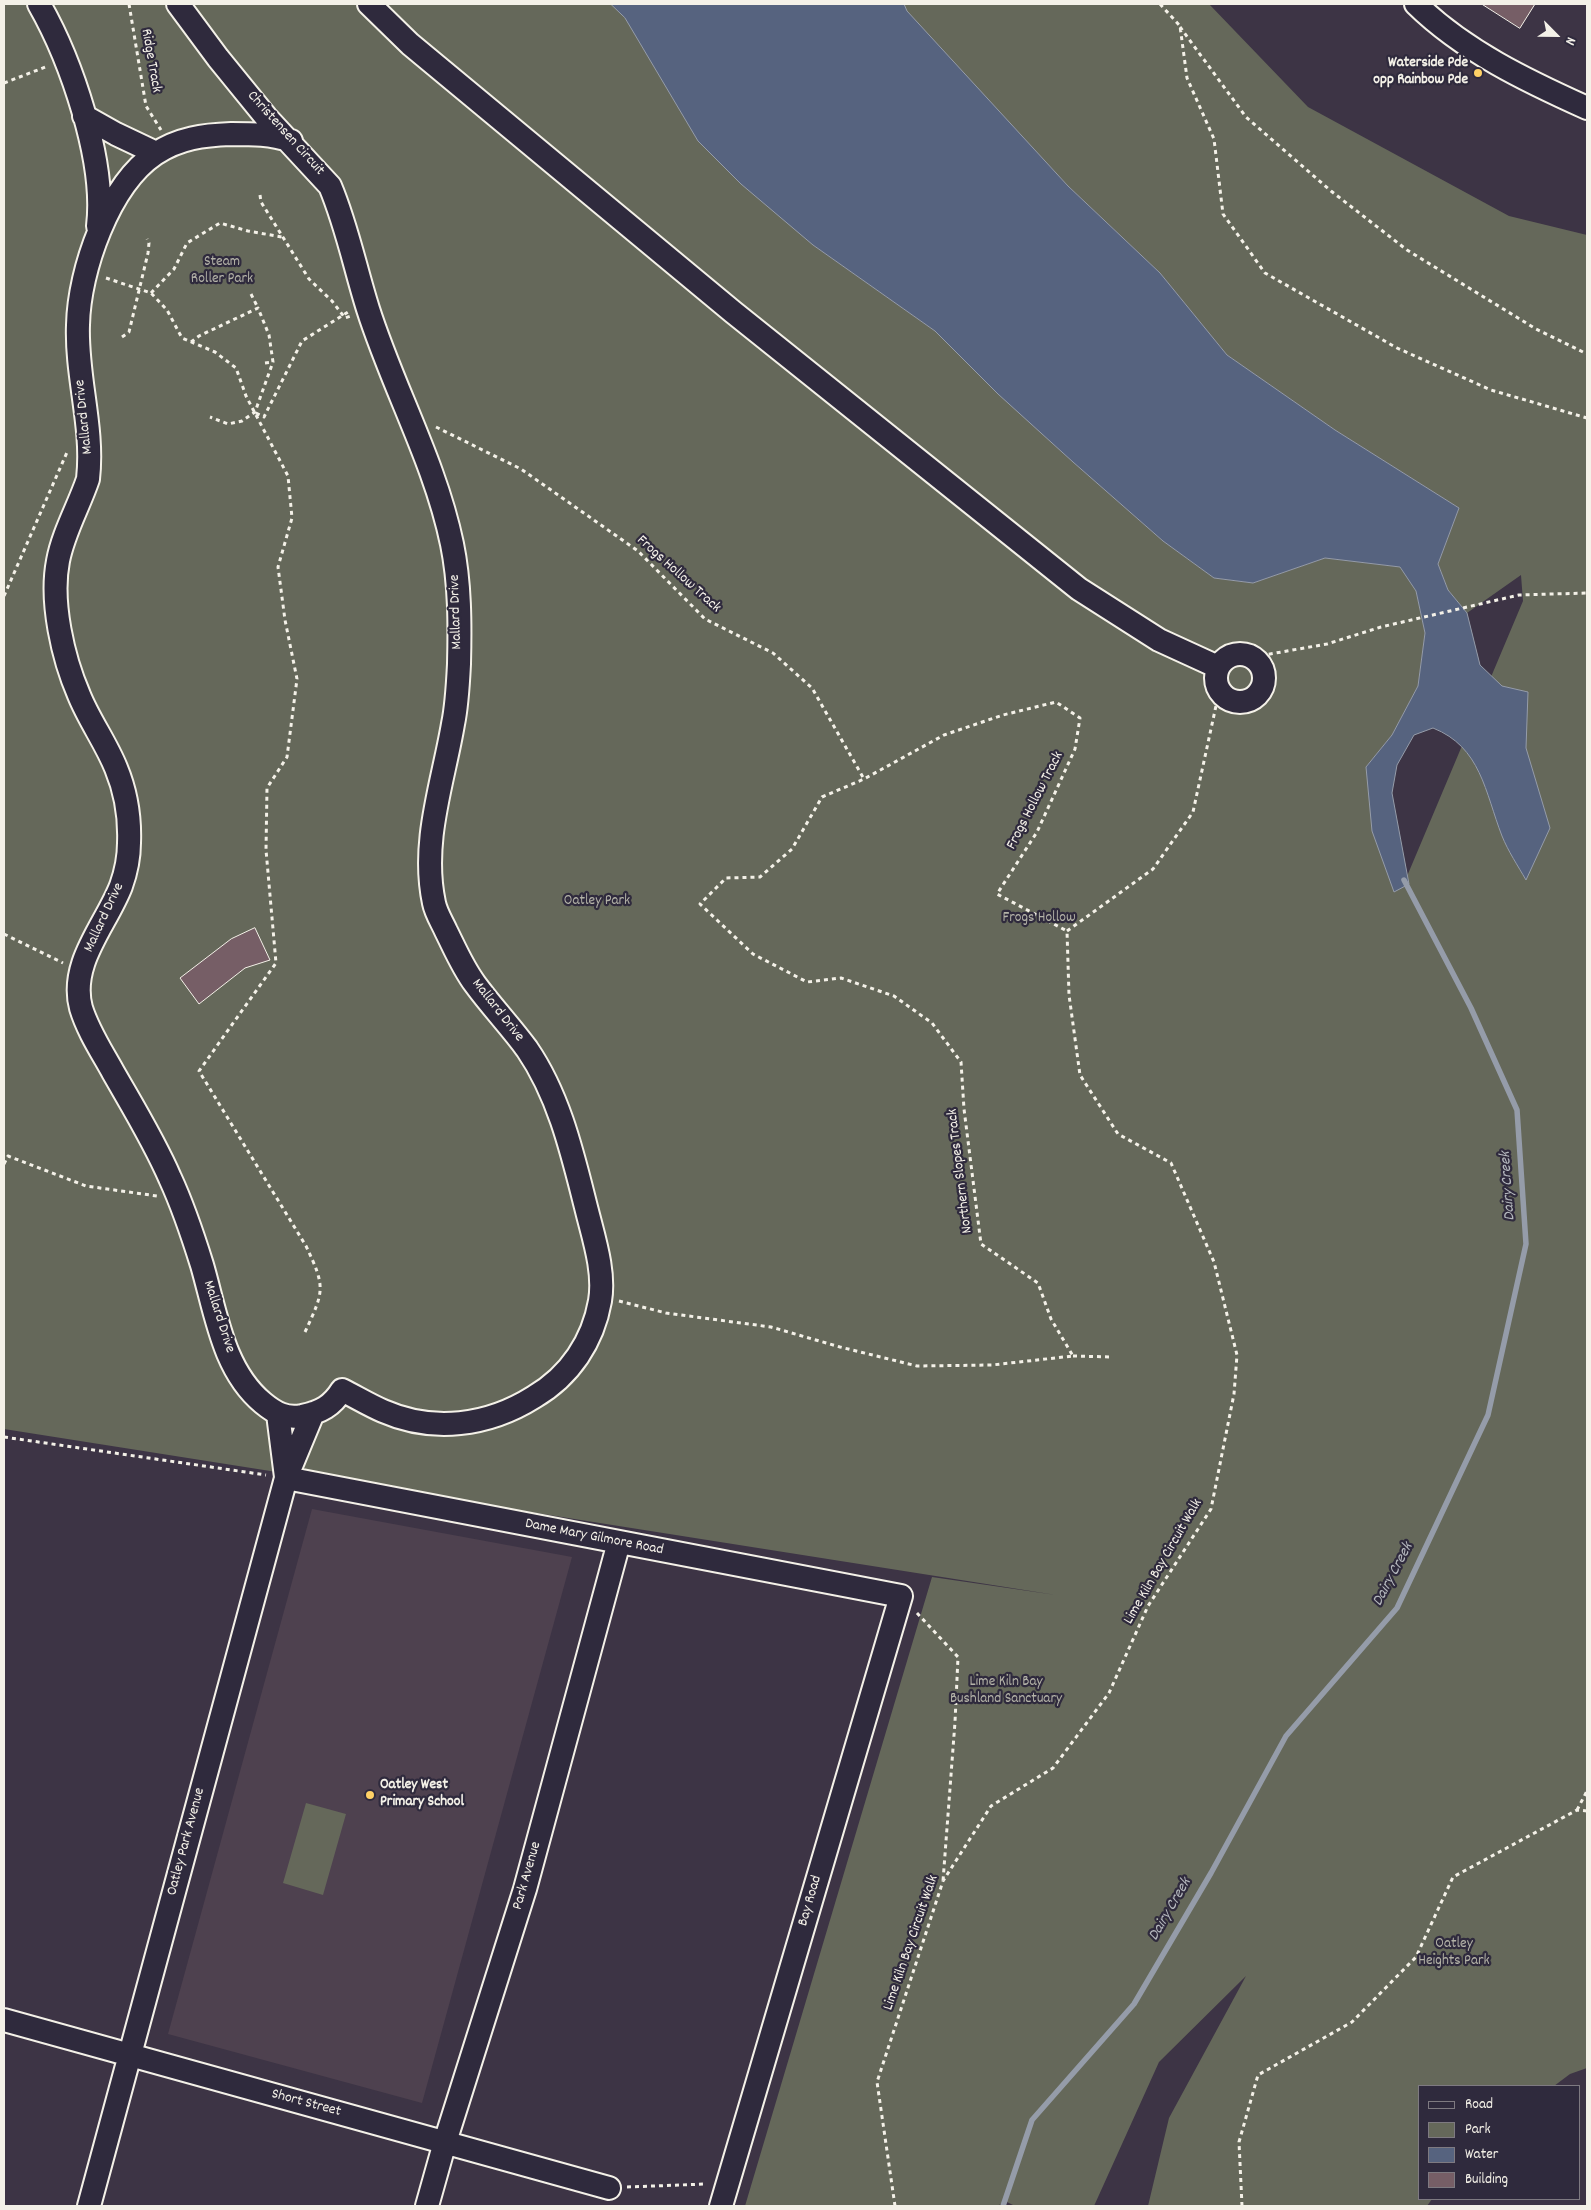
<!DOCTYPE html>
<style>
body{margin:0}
#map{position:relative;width:1591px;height:2210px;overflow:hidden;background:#3d3445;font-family:Dekko,sans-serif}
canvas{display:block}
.frame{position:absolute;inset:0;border:5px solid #f4f1e8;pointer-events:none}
.legend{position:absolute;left:1418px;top:2085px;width:162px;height:115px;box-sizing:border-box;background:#2f2a3d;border:1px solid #7e7a81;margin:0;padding:6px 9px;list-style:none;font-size:15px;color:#f4f1e8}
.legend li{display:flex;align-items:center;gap:10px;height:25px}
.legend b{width:25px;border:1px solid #7e7a81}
.north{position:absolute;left:1531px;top:10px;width:50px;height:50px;-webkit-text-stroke:4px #2f2a3d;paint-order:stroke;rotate:113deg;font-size:14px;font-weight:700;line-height:20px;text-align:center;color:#f4f1e8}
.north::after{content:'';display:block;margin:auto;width:18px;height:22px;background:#f4f1e8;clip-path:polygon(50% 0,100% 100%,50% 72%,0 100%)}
</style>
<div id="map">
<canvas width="1591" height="2210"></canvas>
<div class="frame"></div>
<ul class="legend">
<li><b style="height:6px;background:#2f2a3d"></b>Road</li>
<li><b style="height:14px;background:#65685a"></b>Park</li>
<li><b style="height:14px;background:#56637f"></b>Water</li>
<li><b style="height:14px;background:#765e66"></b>Building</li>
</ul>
<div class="north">N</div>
</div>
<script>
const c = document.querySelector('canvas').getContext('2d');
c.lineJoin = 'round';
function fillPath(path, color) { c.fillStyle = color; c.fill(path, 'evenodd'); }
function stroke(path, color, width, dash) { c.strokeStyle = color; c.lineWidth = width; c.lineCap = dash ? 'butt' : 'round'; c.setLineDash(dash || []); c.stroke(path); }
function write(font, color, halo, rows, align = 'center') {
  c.font = font + ' Dekko,sans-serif'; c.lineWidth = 4.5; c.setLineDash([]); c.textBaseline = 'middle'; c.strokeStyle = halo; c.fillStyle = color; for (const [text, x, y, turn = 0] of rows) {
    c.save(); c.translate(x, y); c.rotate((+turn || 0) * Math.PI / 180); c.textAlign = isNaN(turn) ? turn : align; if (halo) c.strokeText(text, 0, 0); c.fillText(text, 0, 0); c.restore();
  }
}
const built = new Path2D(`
 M312,1509L572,1557L422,2103L168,2034Z`);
const green = new Path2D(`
 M4,4H611L625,18L813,245L935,331L1014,408L1073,462L1163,541L1214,578L1253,583L1325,558L1400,567L1416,591L1425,633L1418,686L1392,735L1366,767L1405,881L1523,601L1521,575L1467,613L1448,590L1438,564L1459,508L1335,430L1227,355L1160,273L1068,186L906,11L904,4H1209L1308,107L1509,216L1587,235V2068L1570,2074L1554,2086H1420V2199H1432L1427,2206H1148L1169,2118L1246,1976L1159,2062L1094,2206H1015L1007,2202L996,2206H745L932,1577L1056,1595L4,1429Z
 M306,1803L346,1814L323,1895L283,1883Z`);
const water = new Path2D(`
 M611,4H904L907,11L1068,186L1160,273L1227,355L1335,430L1459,508L1438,564L1448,590L1467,613L1480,665L1502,686L1528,692L1526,748L1550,828L1526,880C1518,866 1508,851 1502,836C1485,792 1481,747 1433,728L1414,735L1397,765L1392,793L1409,884L1394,892L1372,831L1366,767L1392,735L1418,686L1425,633L1416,591L1400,567L1325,558L1253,583L1214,578L1163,541L1073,462L998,394L935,331L813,245L741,184L698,141L625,18Z`);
const stream = new Path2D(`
 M1003,2206L1032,2120L1134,2004L1211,1873L1286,1736L1397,1608L1488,1415L1526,1244L1517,1110L1471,1008L1404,880`);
const building = new Path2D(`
 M1482,4H1535L1520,28Z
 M255,928L270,960L245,968L199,1004L180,978L231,939Z`);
const path = new Path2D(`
 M129,4L146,106L161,130
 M1160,4L1180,26L1187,78L1214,139L1223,214L1265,273L1397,348L1491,390L1587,418
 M1180,27L1246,117L1331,191L1407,250L1536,329L1587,354
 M4,83L48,66
 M260,195L261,202L309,279L332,301L345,318L351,316
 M106,278L151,293L167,310L182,338L215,352L236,368L246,396L288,476L292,518L278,567L285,620L297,679L287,757L267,788L266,850L276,963L199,1071L306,1246C326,1288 324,1291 305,1332
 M151,293L174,269L187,243L220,223L248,231L282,237
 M251,294L258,308
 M122,337L129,332L148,253L149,243L147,239
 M191,342L199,336L258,308L269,335L273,362L255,412L242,421L228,424L210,417
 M265,363L273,362
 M256,413L264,417L302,341L348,312
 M436,427L521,469L638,551L705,619L773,653L812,688L864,779
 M4,596L68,450
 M1253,657L1327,644L1381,627L1519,595L1587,593
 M1067,931L1153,869L1193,812L1219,692
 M4,934L63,963
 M4,1164L8,1156L86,1186L157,1196
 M619,1301L666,1313L771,1327L840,1347L917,1366L992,1365L1073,1356L1051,1319L1038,1283L981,1244L964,1109L961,1062L932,1023L894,996L841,978L807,982L753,954L700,904L726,878L760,877L792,849L822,797L864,779L944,735L1003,715L1056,702L1080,718L1075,749L1037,832L997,894L1067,931
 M1073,1356L1113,1357
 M4,1437L266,1475
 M917,1613L958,1657L955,1722L943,1881
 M1577,1810L1587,1791
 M627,2187L706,2184
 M895,2206L877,2082L943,1881L991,1806L1053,1768L1109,1693L1148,1606L1211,1509L1234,1394L1237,1355L1214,1262L1171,1163L1118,1134L1080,1075L1069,995L1067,931
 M1242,2206L1239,2142L1258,2075L1352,2022L1416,1957L1453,1877L1577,1810L1587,1811`);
const minor = new Path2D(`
 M39,4C71,60 106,161 98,226
 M178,4L218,58L266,117L330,186C347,226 355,268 368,309C393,388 435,462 452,544C460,583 460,624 459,664C458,684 457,705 453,724C443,783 421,842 434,903C436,913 442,922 446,931C455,949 463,968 475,984C491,1006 511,1027 527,1049C560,1097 573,1156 587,1211C594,1239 605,1272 600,1301C593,1341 570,1376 534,1397C488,1426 433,1433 383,1411C369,1405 356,1397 342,1390C332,1406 321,1412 302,1416C286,1419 275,1413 263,1403C223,1370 216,1313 202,1265C193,1236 183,1206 170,1178C154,1141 133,1107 113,1072C102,1052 88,1031 81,1008C69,963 106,925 121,886C126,872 129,858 129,843C130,818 126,792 116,768C106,743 89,720 79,695C63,658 50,602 58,561C63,533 79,506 88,479C94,427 76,377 78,325C79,270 109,185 155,154C179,138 204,135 231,134C253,134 271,134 291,141
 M369,4L410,44L733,312L1079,589L1159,640L1218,667
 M1416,4C1464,51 1527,81 1587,108
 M84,116L116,134L156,153
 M1216 678a24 24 0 1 1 48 0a24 24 0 1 1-48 0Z
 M278,1414L286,1477
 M286,1478L901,1596L721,2206
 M4,2020L609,2188
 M89,2206L286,1478L313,1413
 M427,2206L445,2142L525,1889L619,1542`);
const markers = [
 [1478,73,5,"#ffd166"],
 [370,1795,5,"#ffd166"]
];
const streetNames = [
 ["Ridge Track",150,61,80],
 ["Christensen Circuit",285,134,48],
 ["Mallard Drive",85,417,-96],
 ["Frogs Hollow Track",678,575,42],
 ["Mallard Drive",457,612,-92],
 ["Frogs Hollow Track",1036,801,-63],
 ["Mallard Drive",105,918,-65],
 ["Mallard Drive",497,1011,52],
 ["Northern Slopes Track",961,1171,-97],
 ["Mallard Drive",218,1317,72],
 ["Dame Mary Gilmore Road",594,1538,11],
 ["Lime Kiln Bay Circuit Walk",1164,1562,-60],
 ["Oatley Park Avenue",187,1842,-75],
 ["Park Avenue",528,1876,-74],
 ["Bay Road",811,1901,-74],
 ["Lime Kiln Bay Circuit Walk",912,1943,-71],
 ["Short Street",306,2104,15]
];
const poiNames = [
 ["Waterside Pde",1468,64],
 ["opp Rainbow Pde",1468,81],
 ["Oatley West",380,1786,"left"],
 ["Primary School",380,1803,"left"]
];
const parkNames = [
 ["Steam",222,263],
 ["Roller Park",222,280],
 ["Oatley Park",597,902],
 ["Frogs Hollow",1039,919],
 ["Lime Kiln Bay",1006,1683],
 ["Bushland Sanctuary",1006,1700],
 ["Oatley",1454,1945],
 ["Heights Park",1454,1962]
];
const waterNames = [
 ["Dairy Creek",1509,1186,-94],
 ["Dairy Creek",1394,1575,-62],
 ["Dairy Creek",1171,1910,-60]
];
fillPath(built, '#4e414f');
fillPath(green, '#65685a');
fillPath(water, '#56637f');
stroke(water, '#959ca9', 1);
stroke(stream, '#959ca9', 5.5);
fillPath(building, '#765e66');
stroke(building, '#f4f1e8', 1);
stroke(minor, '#f4f1e8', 26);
stroke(path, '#f4f1e8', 3, [4, 4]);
stroke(minor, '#2f2a3d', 22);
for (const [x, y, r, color] of markers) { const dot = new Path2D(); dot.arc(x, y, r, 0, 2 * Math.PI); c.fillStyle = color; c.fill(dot); stroke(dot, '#2f2a3d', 2); }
write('15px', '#f4f1e8', '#2f2a3d', streetNames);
write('bold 15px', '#f4f1e8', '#2f2a3d', poiNames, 'right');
write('15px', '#b4b3a8', '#2f2a3d', parkNames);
write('italic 16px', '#b5b8be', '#2f2a3d', waterNames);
</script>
